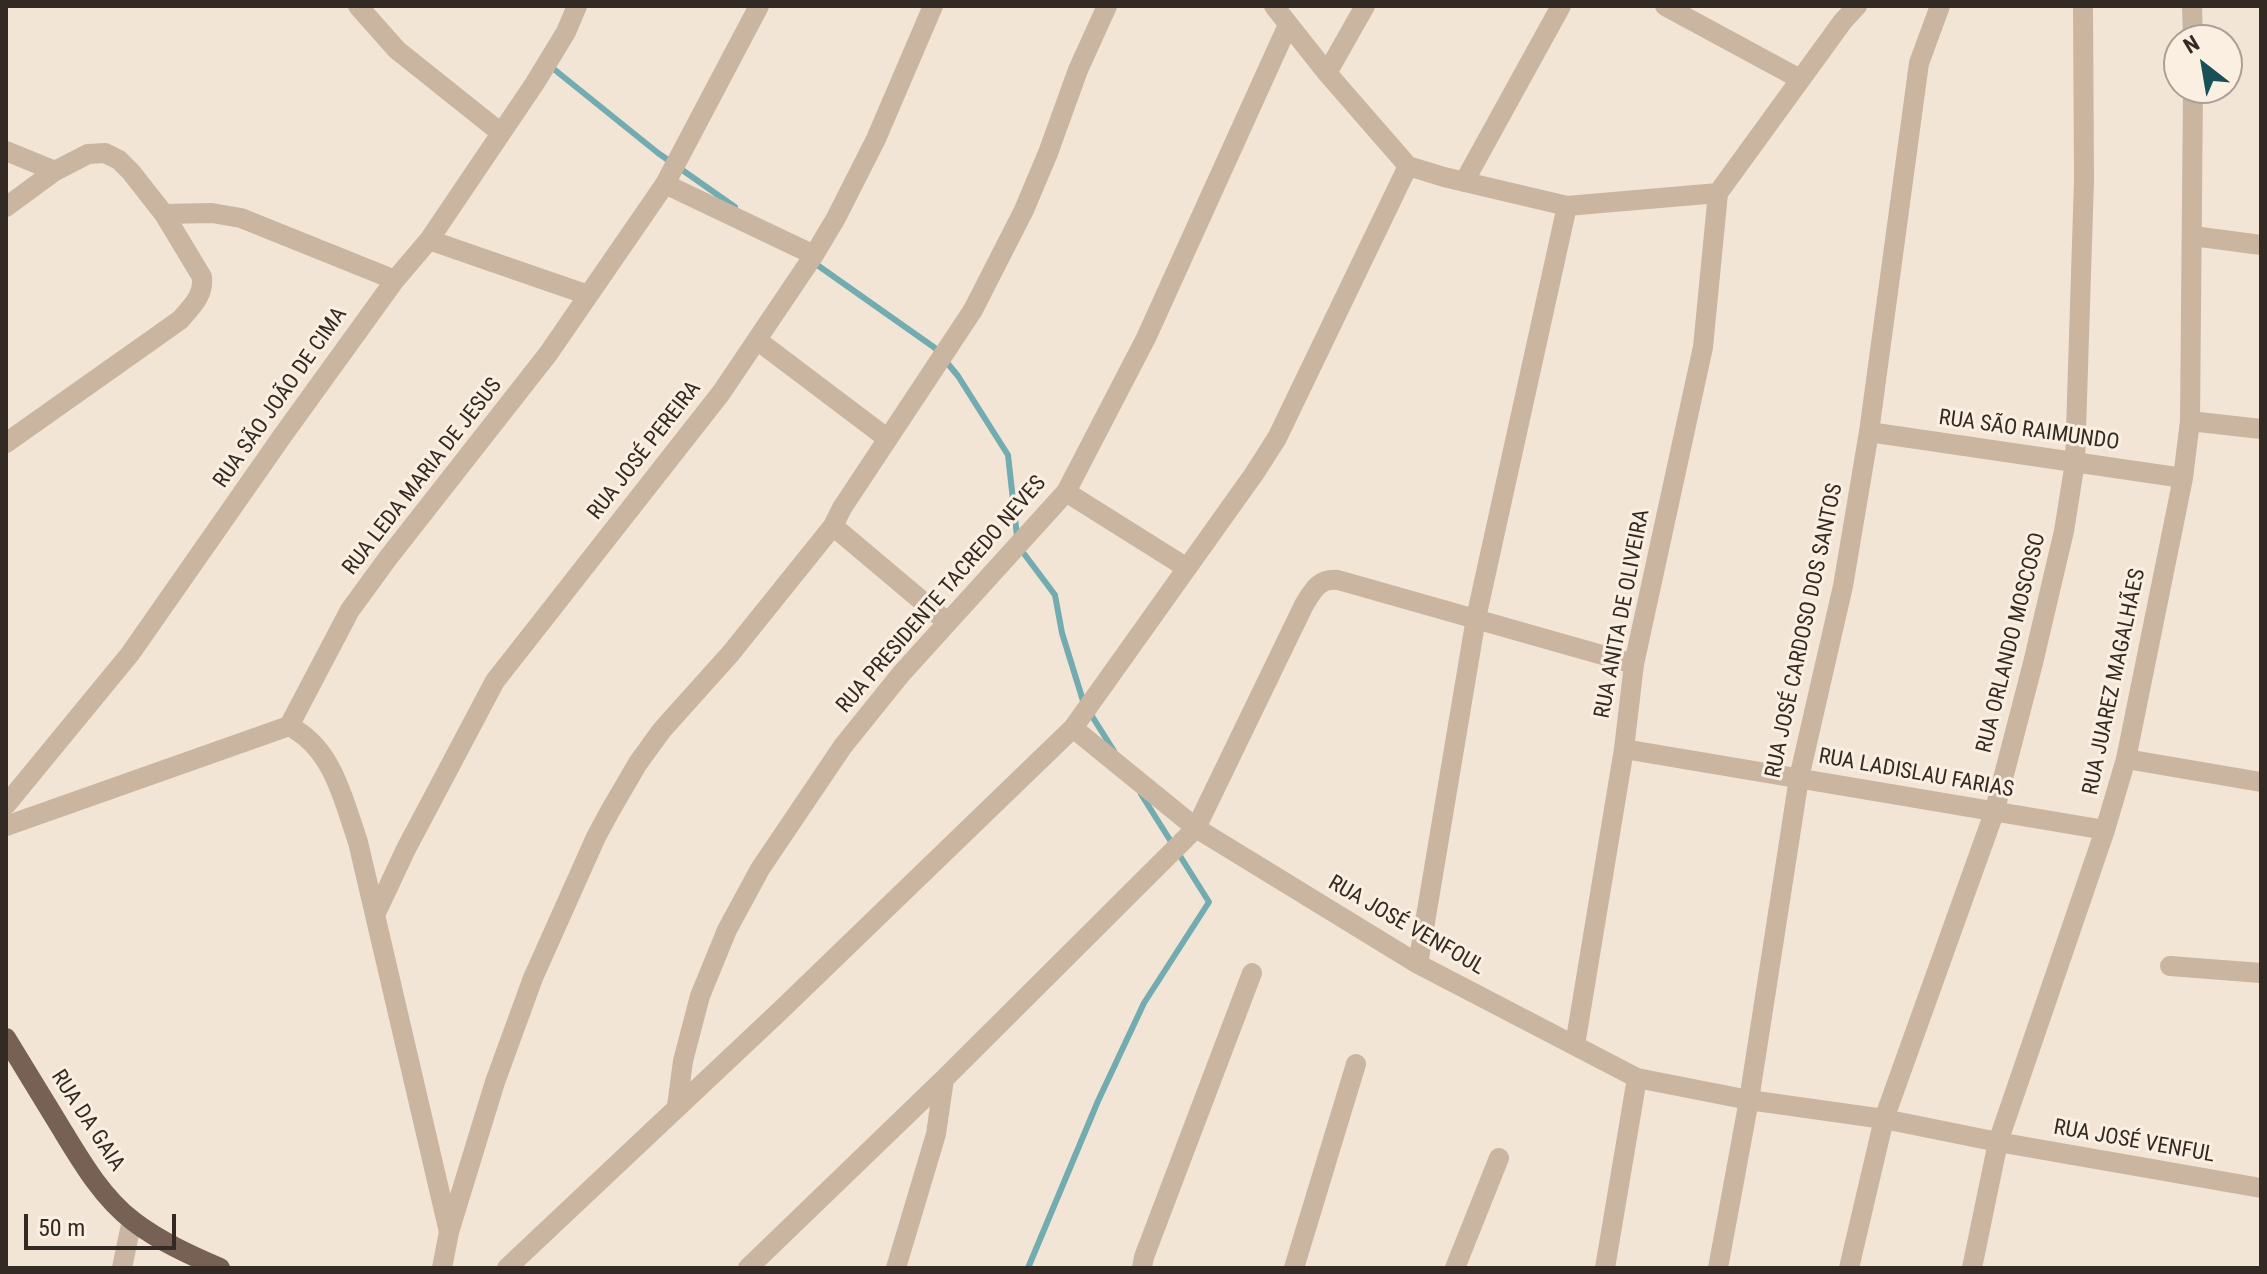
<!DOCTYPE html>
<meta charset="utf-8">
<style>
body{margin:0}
#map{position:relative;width:2267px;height:1274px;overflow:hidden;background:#f2e5d5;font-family:"Roboto Condensed",sans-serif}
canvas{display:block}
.frame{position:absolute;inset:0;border:8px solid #342a24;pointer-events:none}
.north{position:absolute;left:2163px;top:24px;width:80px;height:80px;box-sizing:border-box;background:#faefe1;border:2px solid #aba095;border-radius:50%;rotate:329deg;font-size:22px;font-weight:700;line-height:32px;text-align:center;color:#342a24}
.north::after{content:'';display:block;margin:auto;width:28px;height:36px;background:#175157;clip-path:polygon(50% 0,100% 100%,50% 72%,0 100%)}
.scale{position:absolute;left:24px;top:1214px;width:152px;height:36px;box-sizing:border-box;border:4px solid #342a24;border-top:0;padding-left:10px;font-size:24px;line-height:28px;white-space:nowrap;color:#342a24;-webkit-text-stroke:6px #faefe1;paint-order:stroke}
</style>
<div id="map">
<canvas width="2267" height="1274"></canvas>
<div class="frame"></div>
<div class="north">N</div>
<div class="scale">50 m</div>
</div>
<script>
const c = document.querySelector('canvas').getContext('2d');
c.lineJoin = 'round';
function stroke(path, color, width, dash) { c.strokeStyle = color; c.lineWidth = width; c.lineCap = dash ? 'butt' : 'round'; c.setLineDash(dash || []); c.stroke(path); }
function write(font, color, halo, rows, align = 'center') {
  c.font = font + ' "Roboto Condensed",sans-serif'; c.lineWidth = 6; c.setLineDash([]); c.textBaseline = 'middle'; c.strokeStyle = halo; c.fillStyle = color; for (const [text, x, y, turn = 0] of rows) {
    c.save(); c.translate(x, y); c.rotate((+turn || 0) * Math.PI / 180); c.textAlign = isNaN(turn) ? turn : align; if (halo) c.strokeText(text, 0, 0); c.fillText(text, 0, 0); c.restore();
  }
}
const stream = new Path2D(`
 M550,66L658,153L735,207
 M813,262L935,348L958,376L1008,455L1017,536
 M1019,547L1055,595L1062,633L1084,704
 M1090,713L1114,751
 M1028,1268L1098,1101L1144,1003L1209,902L1141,794`);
const minor = new Path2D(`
 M358,6L397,50L501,133
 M1274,6L1327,73L1408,166L1444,177L1567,206L1718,193L1843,21L1857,6
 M1665,6L1800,79
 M2192,6L2193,40
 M1327,73L1365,6
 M6,151L55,171
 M1464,182L1561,6
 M665,184L814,255
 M6,207L55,171L88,154L105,153L119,160L131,172L164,214L202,277C204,296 192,306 180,320L6,443
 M164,214L212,213L241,218L395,280
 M2193,236L2261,245
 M429,240L588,295
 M757,340L888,439
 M2190,421L2261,429
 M1869,432L2183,478
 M1066,492L1187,568
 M833,526L947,622
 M289,726C333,748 343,799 358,842L449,1232L442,1268
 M1073,728L1196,828L1418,964L1637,1078L1749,1100L1884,1119L1998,1142L2261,1188
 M1624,749L2105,830
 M2126,759L2261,782
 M6,805L130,654L283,435L395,280L429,240L535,83L566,32L577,6
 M6,826L289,726L350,610L388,558L548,354L665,184L759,6
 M376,913L406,849L495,681L721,393L814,255L836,218L876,139L933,6
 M1418,964L1476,618L1567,206
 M2170,966L2261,973
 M1575,1045L1624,749L1634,664L1703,347L1718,193
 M677,1106L683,1061L700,996L727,930L760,869L843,746L901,674L1066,492L1146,338L1288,25
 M449,1232L495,1082L533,978L596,837L610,811L638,763L662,730L731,653L833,526L842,508L973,310L1024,210L1048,153L1078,70L1107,6
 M122,1268L132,1220
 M507,1268L781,1010L1073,728L1254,474L1277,438L1408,166
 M748,1268L944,1079L1196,828L1304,605C1313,590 1319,578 1338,580L1634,664
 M896,1268L936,1134L944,1079
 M1142,1268L1144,1257L1252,973
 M1294,1268L1356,1064
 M1455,1268L1499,1158
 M1605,1268L1637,1078
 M1718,1268L1749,1100L1799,778L1843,586L1869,432L1919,63L1940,6
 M1849,1268L1884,1119L1994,813L2033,663L2064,531L2075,462L2084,180L2083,6
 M1972,1268L1998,1142L2105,830L2126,759L2183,478L2190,421L2193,88`);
const major = new Path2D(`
 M6,1038C24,1068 43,1098 61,1128C81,1161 102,1197 133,1221C159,1241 190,1255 220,1268`);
const streetNames = [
 ["RUA SÃO JOÃO DE CIMA",281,398,-55],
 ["RUA SÃO RAIMUNDO",2029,431,8],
 ["RUA JOSÉ PEREIRA",645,451,-52],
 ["RUA LEDA MARIA DE JESUS",423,477,-52],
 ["RUA PRESIDENTE TACREDO NEVES",942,595,-49],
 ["RUA ANITA DE OLIVEIRA",1623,614,-79],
 ["RUA JOSÉ CARDOSO DOS SANTOS",1805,631,-78],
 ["RUA ORLANDO MOSCOSO",2012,643,-76],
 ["RUA JUAREZ MAGALHÃES",2115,682,-78],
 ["RUA LADISLAU FARIAS",1916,774,10],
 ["RUA JOSÉ VENFOUL",1406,926,30],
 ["RUA DA GAIA",87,1121,57],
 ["RUA JOSÉ VENFUL",2134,1142,10]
];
stroke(stream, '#72acb1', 6);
stroke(minor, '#cab5a0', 20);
stroke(major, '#776154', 20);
write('22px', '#342a24', '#faefe1', streetNames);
</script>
